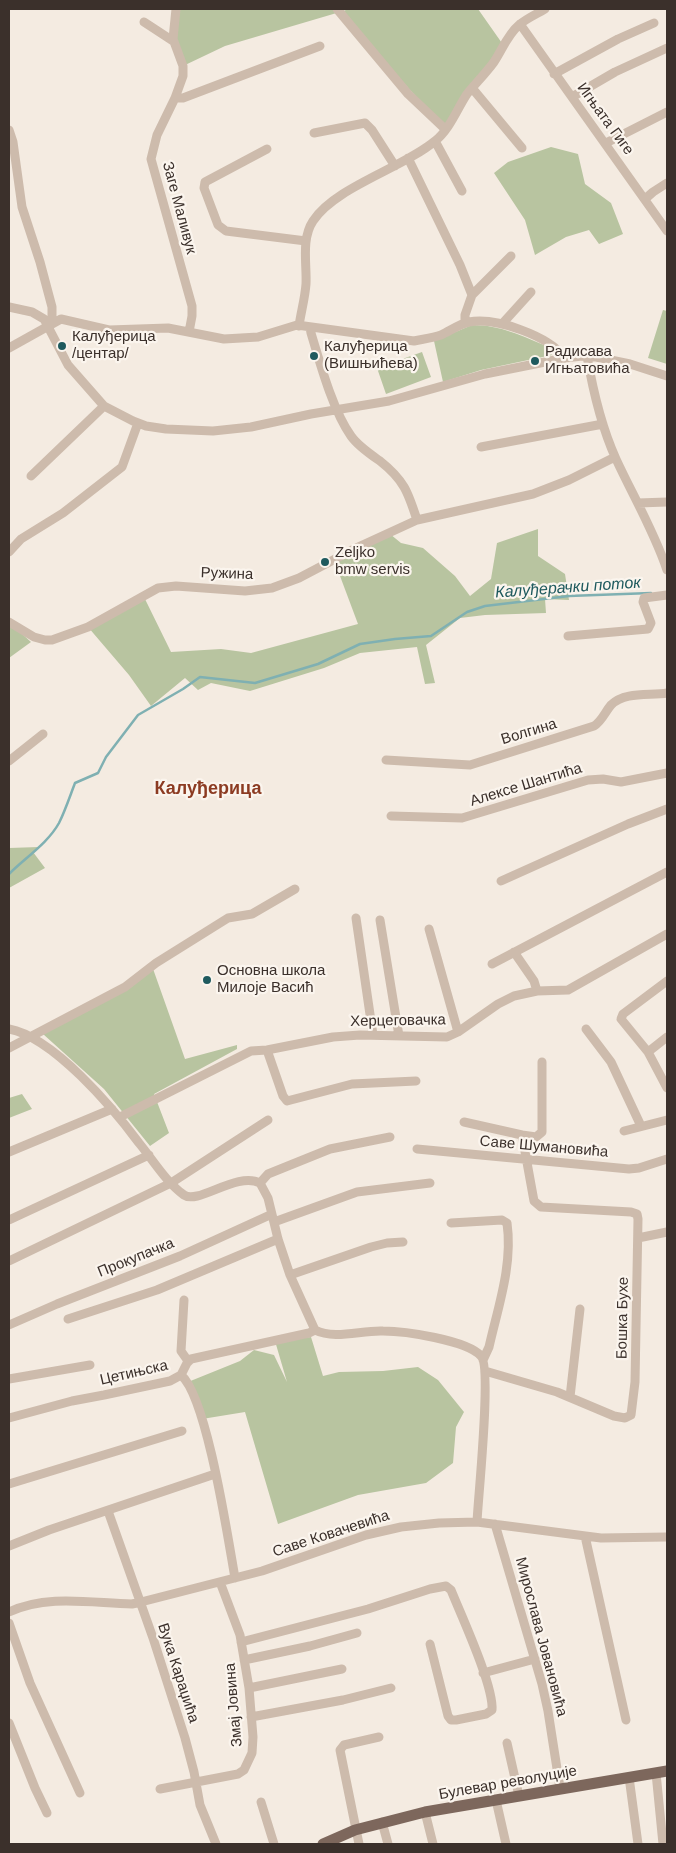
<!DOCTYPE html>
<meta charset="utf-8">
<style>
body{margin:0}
#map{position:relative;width:676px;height:1853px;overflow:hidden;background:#f4ebe1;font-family:Arial,sans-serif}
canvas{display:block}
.frame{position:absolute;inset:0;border:10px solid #3b302b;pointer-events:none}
</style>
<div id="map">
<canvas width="676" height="1853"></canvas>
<div class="frame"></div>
</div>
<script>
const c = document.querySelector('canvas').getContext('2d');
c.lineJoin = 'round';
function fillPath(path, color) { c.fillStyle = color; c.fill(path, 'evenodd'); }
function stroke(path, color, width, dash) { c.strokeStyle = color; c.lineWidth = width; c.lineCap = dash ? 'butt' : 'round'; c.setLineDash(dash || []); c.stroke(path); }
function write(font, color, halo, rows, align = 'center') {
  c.font = font + ' Arial,sans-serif'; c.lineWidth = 4.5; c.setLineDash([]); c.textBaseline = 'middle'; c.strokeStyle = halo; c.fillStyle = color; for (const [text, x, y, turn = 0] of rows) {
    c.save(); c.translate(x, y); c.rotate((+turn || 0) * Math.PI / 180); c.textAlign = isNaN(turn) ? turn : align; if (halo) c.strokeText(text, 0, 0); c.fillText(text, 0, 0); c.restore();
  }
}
const green = new Path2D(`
 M177,9H337L340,12L349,9H478L504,46L445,129L340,12L225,46L183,66L174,46Z
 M551,147L578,154L585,184L611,203L623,234L599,244L589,230L566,237L535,255L525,220L494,173L508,162Z
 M663,310L667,311V364L648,358Z
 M472,325C501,325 522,336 549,347L552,355L481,370L443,382L434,341Z
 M422,352L431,377L386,394L377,368Z
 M538,529V556L565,574L569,600L545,599L546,613L485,615L460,618L426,645L435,683L425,684L417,647L360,653L324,668L250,691L211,683L198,690L185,678L151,706L129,675L88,627L143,595L171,652L221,649L251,653L358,624L334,560L390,534L401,543L423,548L455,576L470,596L491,579L497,543Z
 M9,622L31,642L9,658Z
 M39,847L33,852L45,868L9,888V848Z
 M152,966L185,1059L237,1045V1049L154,1094L169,1133L150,1146L104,1089L43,1034Z
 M22,1094L32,1109L9,1118V1098Z
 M311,1337L323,1376L339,1372L383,1371L418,1367L438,1380L464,1412L456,1427L453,1463L426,1483L358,1495L278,1524L245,1412L202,1419L188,1382L240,1361L254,1350L274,1355L287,1382L275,1341Z`);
const stream = new Path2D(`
 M9,874C25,858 48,843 59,823C65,811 70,796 75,783L98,773L106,757L138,715L183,689L200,677L255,683L318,664L360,644L395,639L431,636L467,612L485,606L569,596L651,593`);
const minor = new Path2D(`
 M176,9L173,39L183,66V76L175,98L157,135L151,159L192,306V316L189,332
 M337,9L408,94L445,129
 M144,22L173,41
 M520,24L667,231
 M554,74L618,39L654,23
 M472,88L522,148
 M572,97L615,72L667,48
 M175,98H183L320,46
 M9,130L13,142L22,207L40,262L52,307V318L49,326
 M314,133L365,123L372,130L395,166
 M435,141L462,191
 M606,143L667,112
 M267,149L205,182L204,188L218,225L226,231L306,241
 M408,158L460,265L472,295L465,315V323
 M645,199L653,192L667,183
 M472,295L511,256
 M9,307L32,312L44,319L68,365L104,406L133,421L146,426L166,429L213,431L251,427L311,414L389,401L485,374L565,358L582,356L596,357L630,364L667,376
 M502,324L531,292
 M299,326C301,312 305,298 306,284C307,265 301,239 313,221C335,187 403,168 435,141C450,129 457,109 467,94C476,83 486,73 494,62C502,50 508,34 519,25C527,18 537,14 545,9
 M310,327L311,333C320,363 333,411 351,436C358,446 370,454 380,461C404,480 408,492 417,520
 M9,348L61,319L109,330L168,328L224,339L258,337L297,325L414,341C423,339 432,338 441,335C450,331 459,324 469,322C496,317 549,336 565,358
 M587,356C593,391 601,426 616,459C633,496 654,531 667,570
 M481,447L603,424
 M31,476L104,406
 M638,503L667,502
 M9,552L21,539L63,513L122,467L138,423
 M9,622L34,637L45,640H52L88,627L158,588L176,586L245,591L272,588L299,578L356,548L417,520L533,494L569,480L615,457
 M568,636L648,629L651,623L643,602L644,598L667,595
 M386,760L470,765L594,726C602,721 605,712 611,705C625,691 650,696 667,693
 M9,761L43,734
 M391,816L462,818L588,780L603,779L621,782L667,773
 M501,881L628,824L667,809
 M356,918L373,1035
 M380,920L399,1036
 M429,929L458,1032
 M514,952L534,981L537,991
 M492,964L667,872
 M667,981L623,1014L621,1019L648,1052L667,1088
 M9,1029C53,1037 113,1108 139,1143C153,1160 166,1182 184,1195C198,1205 237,1171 260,1183L268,1198L278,1239L290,1275L315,1330C335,1340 361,1330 383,1331C404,1331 467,1340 481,1356C492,1367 478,1498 477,1522
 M586,1029L611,1062L641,1126
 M9,1048L125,987L156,963L228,918L252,914L295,889
 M267,1050L283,1096L287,1101L352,1084L416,1081
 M648,1052L667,1037
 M120,1117L251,1051L267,1050L333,1037L360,1035L447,1037L458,1032L498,1004L514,996L537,991L568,990L667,934
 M464,1122L522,1135
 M624,1131L667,1120
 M417,1149L629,1169L639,1168L667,1159
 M9,1152L112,1109
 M260,1183L268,1174L330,1149L390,1137
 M9,1220L149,1155
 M274,1222L357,1192L430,1183
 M451,1223L502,1220L507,1223C513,1265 498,1307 489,1347L483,1360
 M638,1238L667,1232
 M9,1261L171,1183L268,1120
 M290,1275L371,1247L387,1243L403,1242
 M184,1300L181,1351L188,1361
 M68,1319L157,1290L278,1239
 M9,1325L57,1304L180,1256L272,1214
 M485,1371L557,1392L614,1416L625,1418L631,1415L635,1382L638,1219L637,1214L631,1212L541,1207L534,1201L522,1135L536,1137L542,1132V1062
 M181,1375C207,1397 228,1539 235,1578
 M9,1379L90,1365
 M570,1397L580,1309
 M9,1418L72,1401L104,1395L170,1381L181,1375L187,1363L191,1359L309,1333L315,1330
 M9,1484L182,1431
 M108,1511L153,1638L185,1738L194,1772L200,1805L216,1844
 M495,1524L542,1684L548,1711L560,1788
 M585,1536L626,1720
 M9,1546L49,1530L215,1474
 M9,1612C47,1594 91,1603 132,1604L141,1602L262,1571L366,1535L401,1527L439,1523L477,1522L601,1538L667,1537
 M9,1623L30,1683L80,1793
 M241,1642L368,1609L430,1589L446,1586L451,1590C461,1615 494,1686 492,1710L486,1714L456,1720H451L448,1716L430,1644
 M244,1660L310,1646L357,1633
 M483,1673L535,1659
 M249,1688L342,1669
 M251,1717L343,1700L391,1688
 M9,1723L35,1788L47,1813
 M507,1743L519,1796
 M656,1773L663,1844
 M629,1777L638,1844
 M160,1789L238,1774L244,1770L252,1753L253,1737L249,1688L240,1635L220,1582
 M496,1800L506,1844
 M261,1802L274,1844
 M425,1812L433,1844
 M382,1822L388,1844
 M359,1844L340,1750L344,1745L379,1737`);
const major = new Path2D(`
 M323,1844L355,1830L425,1812L667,1771`);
const markers = [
 [62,346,5,"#1f5a5e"],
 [314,356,5,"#1f5a5e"],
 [535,361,5,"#1f5a5e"],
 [325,562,5,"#1f5a5e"],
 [207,980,5,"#1f5a5e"]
];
const streetNames = [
 ["Игњата Гиге",605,119,54],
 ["Заге Маливук",179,208,75],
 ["Ружина",227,574,2],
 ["Волгина",529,732,-17],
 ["Алексе Шантића",526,785,-17],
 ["Херцеговачка",398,1021,-1],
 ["Саве Шумановића",544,1147,5],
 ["Прокупачка",136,1258,-22],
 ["Бошка Бухе",623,1318,-89],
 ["Цетињска",134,1373,-13],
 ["Саве Ковачевића",331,1534,-18],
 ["Мирослава Јовановића",541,1637,75],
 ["Вука Караџића",178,1673,72],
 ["Змај Јовина",234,1705,-95],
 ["Булевар револуције",508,1783,-10]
];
const poiNames = [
 ["Калуђерица",72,337],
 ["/центар/",72,354],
 ["Калуђерица",324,347],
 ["(Вишњићева)",324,364],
 ["Радисава",545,352],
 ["Игњатовића",545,369],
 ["Zeljko",335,553],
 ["bmw servis",335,570],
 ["Основна школа",217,971],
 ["Милоје Васић",217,988]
];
const waterNames = [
 ["Калуђерачки поток",568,588,-4]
];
const quarterNames = [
 ["Калуђерица",208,789]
];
fillPath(green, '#b8c4a0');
stroke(stream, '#7fb0b2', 2.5);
stroke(minor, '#cdbbac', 9);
stroke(major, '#7d675c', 11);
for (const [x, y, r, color] of markers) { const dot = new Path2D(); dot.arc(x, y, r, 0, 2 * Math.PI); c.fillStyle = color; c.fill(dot); stroke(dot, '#fbf5ee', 2); }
write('15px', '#3b302b', '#fbf5ee', streetNames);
write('15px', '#3b302b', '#fbf5ee', poiNames, 'left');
write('italic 16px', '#1f5a5e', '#fbf5ee', waterNames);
write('bold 18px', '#8c3b22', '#fbf5ee', quarterNames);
</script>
